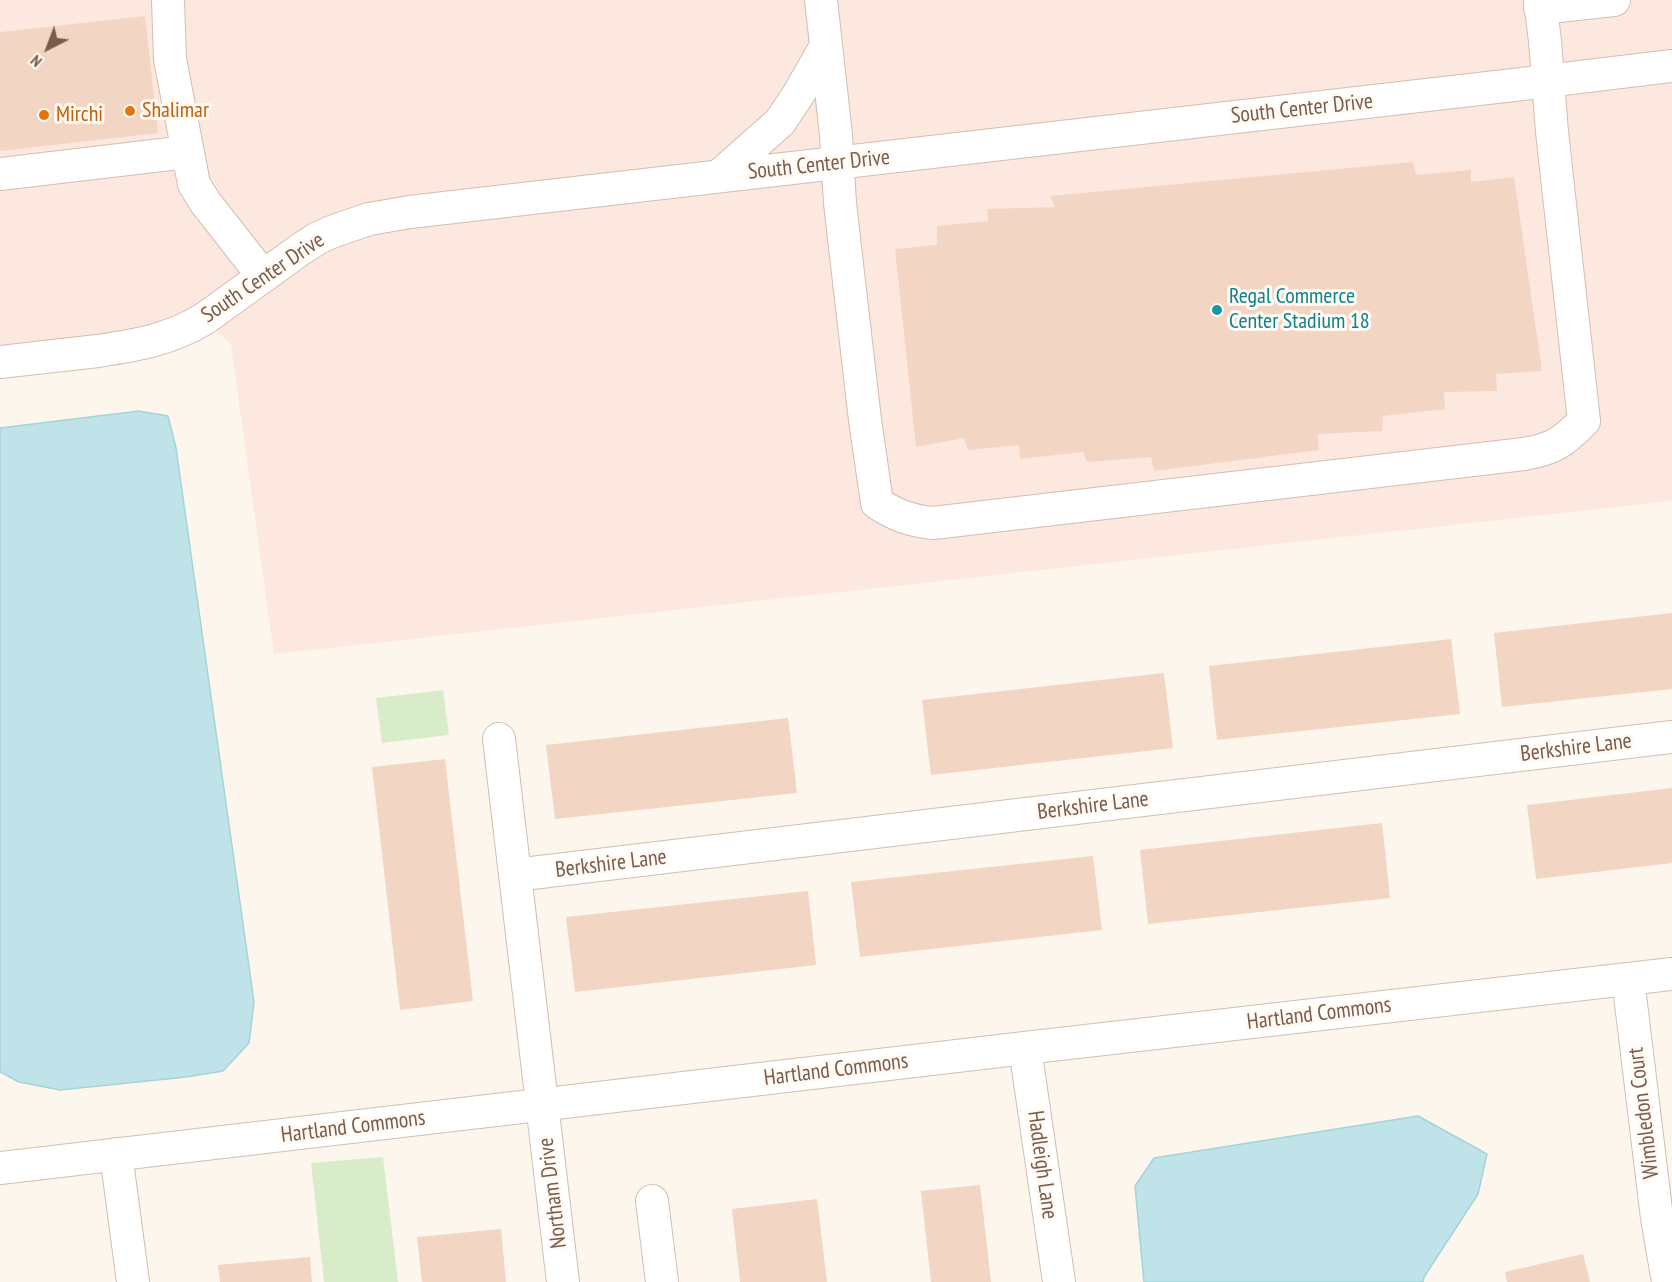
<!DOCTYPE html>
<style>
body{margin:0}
#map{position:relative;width:1672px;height:1282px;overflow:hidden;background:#fdf6ec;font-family:"PT Sans Narrow",sans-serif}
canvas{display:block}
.north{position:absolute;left:18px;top:18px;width:60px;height:60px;-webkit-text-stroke:4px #fffaf3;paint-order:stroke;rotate:222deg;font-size:16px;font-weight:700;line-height:24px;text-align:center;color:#7a5c4d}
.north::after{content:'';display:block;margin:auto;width:21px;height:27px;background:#7a5c4d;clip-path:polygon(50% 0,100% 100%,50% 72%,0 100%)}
</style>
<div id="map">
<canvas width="1672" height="1282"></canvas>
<div class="north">N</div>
</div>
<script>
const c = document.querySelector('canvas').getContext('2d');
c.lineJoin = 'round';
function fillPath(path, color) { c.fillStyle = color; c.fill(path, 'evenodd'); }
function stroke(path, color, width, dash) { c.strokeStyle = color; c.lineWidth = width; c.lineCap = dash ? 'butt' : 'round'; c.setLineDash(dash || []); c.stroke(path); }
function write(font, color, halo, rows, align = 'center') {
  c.font = font + ' "PT Sans Narrow",sans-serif'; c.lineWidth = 6; c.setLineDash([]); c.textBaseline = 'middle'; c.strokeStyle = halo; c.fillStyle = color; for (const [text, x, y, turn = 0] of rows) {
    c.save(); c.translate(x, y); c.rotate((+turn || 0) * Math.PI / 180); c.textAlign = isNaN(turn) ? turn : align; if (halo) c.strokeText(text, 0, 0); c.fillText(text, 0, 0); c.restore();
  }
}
const commercial = new Path2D(`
 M0,0H1672V501L274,654L231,345L204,319L0,363Z`);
const green = new Path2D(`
 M443,690L449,735L382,743L376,698Z
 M383,1157L398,1282H324L311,1163Z`);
const water = new Path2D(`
 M139,411L168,416L176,448L254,1002L249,1043L223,1071L186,1077L60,1090L19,1082L0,1072V428Z
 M1418,1116L1487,1154L1478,1194L1424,1277L1423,1282H1144L1135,1186L1154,1158Z`);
const building = new Path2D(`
 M145,16L158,133L0,151V32Z
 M1413,162L1416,175L1471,170V182L1514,177L1542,371L1496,374L1497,391L1444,392L1445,409L1383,416L1382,431L1318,434L1319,450L1154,471L1151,457L1087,462L1083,452L1020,459L1019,445L968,450L964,438L916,447L895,249L937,245V226L988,221L987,209L1055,207L1050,196Z
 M1672,613V689L1502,707L1494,633Z
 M1451,639L1460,714L1217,740L1209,666Z
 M1164,673L1173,748L931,775L922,700Z
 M788,718L797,793L555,819L546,745Z
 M445,759L473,1001L400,1010L372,767Z
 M1672,788V863L1536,879L1527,805Z
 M1382,823L1390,898L1148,924L1140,850Z
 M1093,856L1102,930L860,957L851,882Z
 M808,891L816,965L575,992L566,917Z
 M980,1185L991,1282H931L921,1191Z
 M817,1199L827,1282H740L732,1209Z
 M501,1229L506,1282H422L417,1237Z
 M1583,1254L1590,1282H1507L1505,1272Z
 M310,1257L312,1282H220L218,1265Z`);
const minor = new Path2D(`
 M168,0L170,59L194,184L205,202L263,276
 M821,0L836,135L840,203L845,247L865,420L877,503C895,515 911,521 933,523L1524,454C1554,449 1563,442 1584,421L1552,132L1545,41L1540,0
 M1540,8L1614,0
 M0,174L187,152
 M719,176L780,122L798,95L826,46
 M0,362C33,358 65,355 98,351C137,345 169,340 204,319L301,249L318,238L334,231L369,219L410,212L1505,86L1672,66
 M499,739L563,1282
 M515,875L1672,737
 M1628,979L1657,1218L1668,1282
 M1025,1048L1059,1282
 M116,1154L133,1282
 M0,1168L1025,1048L1672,974
 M652,1201L662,1282`);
const markers = [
 [130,111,6,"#e8710a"],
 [44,115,6,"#e8710a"],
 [1217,310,6,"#0f9aa8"]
];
const streetNames = [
 ["South Center Drive",1302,109,-6],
 ["South Center Drive",819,165,-6],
 ["South Center Drive",263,278,-34],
 ["Berkshire Lane",1576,748,-7],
 ["Berkshire Lane",1093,806,-7],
 ["Berkshire Lane",611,864,-7],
 ["Hartland Commons",1319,1014,-7],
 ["Hartland Commons",836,1070,-7],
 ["Wimbledon Court",1644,1113,-97],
 ["Hartland Commons",353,1127,-7],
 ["Hadleigh Lane",1042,1165,82],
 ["Northam Drive",553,1193,-97]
];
const foodNames = [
 ["Shalimar",142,111],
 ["Mirchi",56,115]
];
const cultureNames = [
 ["Regal Commerce",1229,297],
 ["Center Stadium 18",1229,322]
];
fillPath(commercial, '#fde8e0');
fillPath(green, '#d8ecc9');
fillPath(water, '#bfe3e8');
stroke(water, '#a5d3da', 1.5);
fillPath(building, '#f3d5c3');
stroke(minor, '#d1beb0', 34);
stroke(minor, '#fff', 32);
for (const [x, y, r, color] of markers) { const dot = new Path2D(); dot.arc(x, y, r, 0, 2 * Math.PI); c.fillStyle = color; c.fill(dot); stroke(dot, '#fffaf3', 2); }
write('22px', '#7a5c4d', '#fffaf3', streetNames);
write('22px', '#c56008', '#fffaf3', foodNames, 'left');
write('22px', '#0d838f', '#fffaf3', cultureNames, 'left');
</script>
